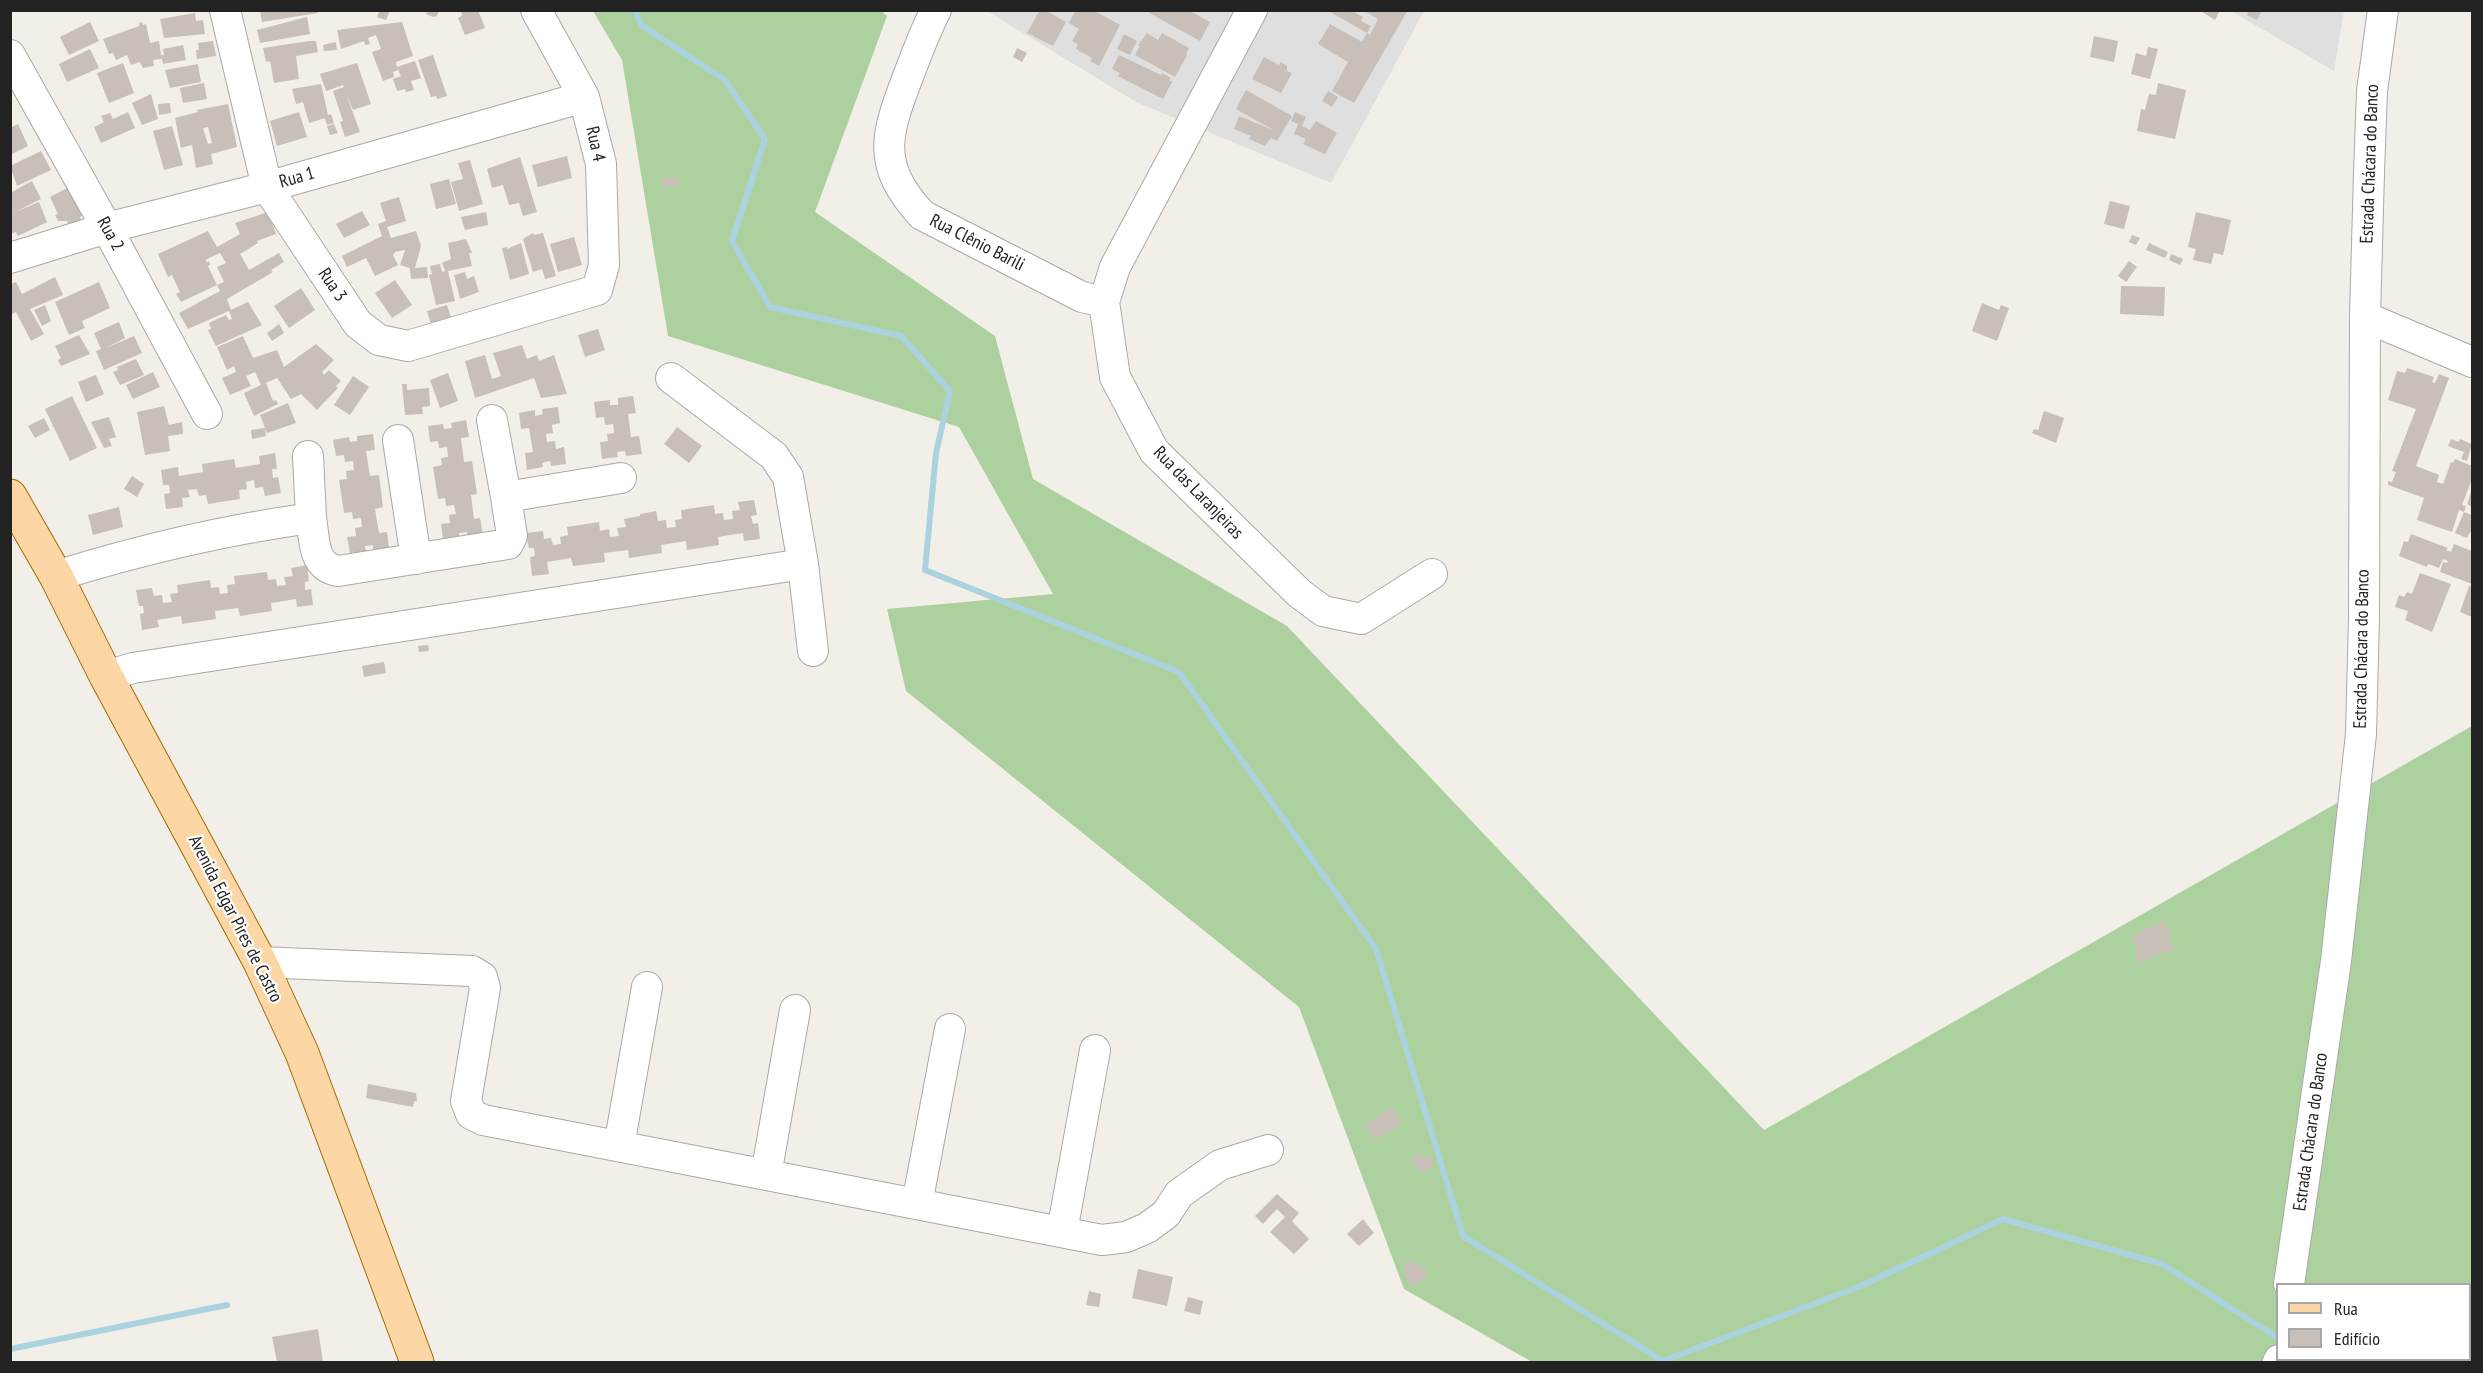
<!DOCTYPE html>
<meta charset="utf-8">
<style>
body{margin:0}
#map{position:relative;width:2483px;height:1373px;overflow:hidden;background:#f2efe9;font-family:"PT Sans Narrow",sans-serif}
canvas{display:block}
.frame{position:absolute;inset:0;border:12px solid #222;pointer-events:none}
.legend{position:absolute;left:2276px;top:1283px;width:195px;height:78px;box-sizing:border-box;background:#fff;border:2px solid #a7a7a7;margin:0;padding:8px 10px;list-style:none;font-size:18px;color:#222}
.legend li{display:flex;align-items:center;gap:12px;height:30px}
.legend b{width:30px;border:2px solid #a7a7a7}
</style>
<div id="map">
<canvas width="2483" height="1373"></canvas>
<div class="frame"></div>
<ul class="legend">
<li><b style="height:8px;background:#fcd6a4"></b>Rua</li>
<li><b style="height:16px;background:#c7bfb8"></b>Edifício</li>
</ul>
</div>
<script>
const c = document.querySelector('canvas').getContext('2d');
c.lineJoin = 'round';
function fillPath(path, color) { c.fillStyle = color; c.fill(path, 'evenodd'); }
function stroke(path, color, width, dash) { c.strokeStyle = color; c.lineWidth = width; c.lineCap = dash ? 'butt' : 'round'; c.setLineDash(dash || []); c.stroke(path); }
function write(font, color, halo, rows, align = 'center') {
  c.font = font + ' "PT Sans Narrow",sans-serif'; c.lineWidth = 4.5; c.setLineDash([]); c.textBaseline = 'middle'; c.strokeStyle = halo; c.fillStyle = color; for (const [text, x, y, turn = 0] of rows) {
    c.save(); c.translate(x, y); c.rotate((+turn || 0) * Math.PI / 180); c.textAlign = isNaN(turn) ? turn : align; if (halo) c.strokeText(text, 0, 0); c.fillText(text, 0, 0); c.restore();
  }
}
const residential = new Path2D(`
 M987,11H1424L1331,183L1136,102Z
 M2231,11H2344L2334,71Z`);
const forest = new Path2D(`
 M593,11H881L887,16L815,212L995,336L1033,479L1287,626L1764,1130L2472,726V1362H1532L1404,1289L1299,1007L906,691L887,609L1053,594L959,427L668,336L622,60ZM2278,1284H2470V1360H2278Z`);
const stream = new Path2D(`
 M635,10L641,25L724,79L765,139L732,241L770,307L901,336L950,391L936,453L925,570L1179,672L1376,949L1463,1236L1663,1361L1861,1286L2003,1219L2162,1264L2278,1338
 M10,1349L227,1305
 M2310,1360L2315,1362`);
const building = new Path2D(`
 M260,10H317L318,13L262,22Z
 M380,10H390L386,20L377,17Z
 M428,10H439L437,16L433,17L426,14Z
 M478,10L485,28L465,35L458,18L462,16L461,11Z
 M1040,10H1045L1066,22L1053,46L1027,33Z
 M1076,10H1093L1120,25L1099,66L1090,61L1092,58L1076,49L1078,44L1072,41L1079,29L1069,23Z
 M1144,10H1188L1210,22L1200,41Z
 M1327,10H1357L1355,13L1363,17L1361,21L1371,26L1367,33Z
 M1367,10H1408L1354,103L1332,91L1348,62L1318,44L1330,24L1362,42L1367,33L1370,35L1378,19L1366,12Z
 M2199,10H2220L2215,20Z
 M2249,10H2262L2257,20L2247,15Z
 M195,13L196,21L203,20L205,34L164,38L160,19Z
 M307,17L310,34L260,43L257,30Z
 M90,22L99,41L69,55L60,37Z
 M142,22L143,25L146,24L150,43L159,41L161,55H164L163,49L183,45L186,60L163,64L162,59L153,60L154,66L143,68L140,62L131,65L127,55L116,60L113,53L109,54L103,39L139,26V23Z
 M402,22L413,56L396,62L397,67L415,61L421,78L411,81L414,90L406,92L405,89L397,91L393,79L401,76L398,70L393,72L394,77L383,81L372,52L381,49L376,35L368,38L370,44L365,45L364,41L341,49L337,30Z
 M1147,33L1158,40L1162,33L1189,48L1186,54L1187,55L1175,77L1135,55L1140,46L1138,45Z
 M1124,34L1137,41L1130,55L1117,49Z
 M2094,36L2118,41L2114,62L2090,57Z
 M213,41L216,56L197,59L196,50H199L198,43Z
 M309,41H316L318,52L296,56L299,79L274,83L270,61L266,62L263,48Z
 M336,42L337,50L324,51L323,45Z
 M2148,47L2158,49L2150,79L2131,74L2136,53L2146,56Z
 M1017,48L1027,53L1022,62L1013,57Z
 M90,49L99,68L67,82L59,64Z
 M433,55L447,96L437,99L436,96L431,97L418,60Z
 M1119,55L1161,75L1162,73L1171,78L1169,80L1172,82L1163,99L1118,76L1120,73L1112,69Z
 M1264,57L1279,65L1281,62L1287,66V71L1292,73L1281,93L1252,79Z
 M123,63L134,93L109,103L97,73Z
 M357,63L371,104L353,110L345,91L360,132L345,137L340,122L343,121L333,91L344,87L343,85L326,91L320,74Z
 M198,64L201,82L170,88L165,70Z
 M204,83L207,99L183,103L180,88Z
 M2158,83L2186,90L2175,139L2137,131L2141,109L2145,110L2149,94L2156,95Z
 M321,84L328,115L331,114L334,123L327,125L325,118L309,123L303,102L296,104L292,89Z
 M1246,90L1292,116L1277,141L1271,138L1265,146L1249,139L1251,136L1234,129L1239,116L1275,131L1236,109Z
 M1328,91L1338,97L1332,107L1322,101Z
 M151,94L158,119L142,125L132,103Z
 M170,103L171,113L159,115L158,104Z
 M228,104L237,147L211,154L213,164L196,168L192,145L181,148L175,118L198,112L197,110ZM208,127L212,143L208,144L203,128Z
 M128,112L135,128L101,143L94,127L104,122L101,116L110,113L113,119Z
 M299,112L307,137L277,146L270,121Z
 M1295,112L1306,117L1302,126L1310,130L1316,121L1337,133L1325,154L1303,144L1306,139L1294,134L1298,124L1291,121Z
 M18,124L28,146L10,155V128Z
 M334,124L338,133L330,135L327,126Z
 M172,126L183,165L164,170L153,131Z
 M41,151L51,170L17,186L10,166Z
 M567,156L572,178L538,187L532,165Z
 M520,157L537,212L523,216L519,203L509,205L503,185L492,188L487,169Z
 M470,160L483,204L459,211L451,182L463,179L458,163Z
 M662,178H679L678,186H662Z
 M449,179L456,204L436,209L430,184Z
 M32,181L41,199L13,213L39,202L47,222L18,236L16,232L10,234V193Z
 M69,187L84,215L80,217L81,224L69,227L67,221H58L55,215L58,214L50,197Z
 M399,197L406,221L387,227L391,238L416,231L421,246L415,268L427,267L428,278L411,279L410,268L400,265L405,250L395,252L393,255L398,265L375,276L366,258L347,267L342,256L382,236L378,224L386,221L380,203Z
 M2110,201L2130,206L2124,229L2104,224Z
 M362,211L370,225L344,238L336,224Z
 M268,212L276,234L257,241L258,243L240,254L249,270L279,253L284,262L271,270L273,272L227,299L231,310L248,302L262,325L216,346L208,330L211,329L209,323L226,315L229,320L232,319L229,311L188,329L179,313L220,291L217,285L224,282L217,267L226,263L220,253L205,260L207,262L209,261L210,265L208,266L217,285L181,302L176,294L180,292L172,275L168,277L158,254L208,231L217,247L240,234L235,223Z
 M486,212L488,225L465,230L461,217Z
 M2196,212L2231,220L2223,255L2214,253L2211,264L2193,260L2196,249L2188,247Z
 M533,233L534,235L543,233L556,276L545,279L542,269L533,272L523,239Z
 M2132,235L2140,238L2136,245L2129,242Z
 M574,237L582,265L558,272L550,244Z
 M466,239L472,253H469L472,266L448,271L455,301L436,305L429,275L432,274L430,266L440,264L442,272L445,271L442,263L451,259L448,243Z
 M521,243L529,274L510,280L502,248L507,247V249Z
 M2149,243L2168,252L2165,258L2146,250Z
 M2171,254L2183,259L2180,265L2169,260Z
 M2129,261L2137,267L2126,282L2118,276Z
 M465,272L467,279L474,276L479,292L460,299L454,275Z
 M55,277L63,295L30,309L44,334L31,341L16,312L10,315V284L16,282L22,294Z
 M395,280L412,305L392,318L375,293Z
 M99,282L110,308L82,321L85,328L69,335L55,302Z
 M2121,286L2165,287L2164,316L2120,314Z
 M301,288L315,310L289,328L274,306Z
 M1982,303L1999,310L2001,305L2009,308L1997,341L1972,331Z
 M45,305L51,321L42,326L34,310Z
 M447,305L451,317L431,325L427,311Z
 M119,322L125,338L106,348L134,336L142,353L104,370L96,351L101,349L94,333Z
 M279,324L284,333L272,341L267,333Z
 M598,329L605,350L585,357L578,335Z
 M79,335L90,354L61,366L58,360L61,358L55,346Z
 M243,336L253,358L277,350L284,367L316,344L334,360L322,372L324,375L329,370L341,381L336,386L338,388L317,410L301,394L291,399L277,378L266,383L273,401L276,400L278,404L254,416L244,393L261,385L255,372L246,376L251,386L230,395L222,378L236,372L234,366L227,370L217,347Z
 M522,345L527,359L537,355L539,361L554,355L567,394L541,398L534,378L475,398L465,361L485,355L492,379L501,376L493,353Z
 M136,359L144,375L120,385L113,372L118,370L117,367Z
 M2407,368L2434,377L2432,382L2435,383L2439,374L2449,378L2416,466L2439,475L2437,482L2443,484L2451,462L2453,463L2455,459L2472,466V479L2462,505L2466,506L2464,512L2472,515V533L2470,532L2467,538L2455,533L2464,512L2459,510L2452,532L2417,520L2424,498L2388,485V481L2392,482L2396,472L2392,471L2416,409L2388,400L2397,371L2405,373Z
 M153,372L160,387L133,399L126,385Z
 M448,373L458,401L440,408L430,380Z
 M96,375L104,394L86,402L78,382Z
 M353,376L369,387L350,415L334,405Z
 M402,384H407V390L429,388L430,406L422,407L423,414L405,415Z
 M72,396L97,448L70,461L45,409Z
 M633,396L636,413L628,414L631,437L639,436L642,454L626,456L625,451L617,452L618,457L602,459L600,442L608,441L607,434L614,433L613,424L605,425L604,417L596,418L594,402L610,400V405H618V398Z
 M288,403L296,423L267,433L265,428L266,436L252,439L251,430L265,428L260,415Z
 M164,406L169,425L182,422L183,434L168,436L170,451L145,455L137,412Z
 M558,407L560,423L552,425L553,433L546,434L547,442L555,441L556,449L564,447L566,464L551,466L550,461L542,463L543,467L527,470L525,453L533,452L529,428L521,429L519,413L535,410V416L543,414L542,409Z
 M2044,411L2064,418L2056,443L2032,433L2034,429L2038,430Z
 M109,417L116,437L109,439L112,446L104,448L91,422Z
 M44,418L50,430L35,438L28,426Z
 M466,420L469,437L461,438L464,462L472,461L477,494L471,495L474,519L480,518L483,535L468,537L467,532L459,533V538L443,540L441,524L450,523L449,515L456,514L454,505L446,506L445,498L438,499L433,467L442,465L441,458L448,457L447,447L439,448L438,441L430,442L428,426L443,424L444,429L452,428L451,423Z
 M677,427L702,446L689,463L664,444Z
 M373,434L375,450L366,451L370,476L379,475L383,507L375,509L379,533L387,532L389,548L373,550V545L365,546L366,551L350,553L347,537L356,536L355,528L362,527L361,518L353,519L352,512L344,513L339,480L347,479L346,471L354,470L353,461L345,462L344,455L336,456L333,440L349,437L350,442L357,441V436Z
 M2451,439L2459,442L2460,439L2472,444L2467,461L2461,459L2464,452L2448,446Z
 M275,453L277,469H272L273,478L278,477L281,493L265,496L263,487L255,488L254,480L246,482L247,489L239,490L240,499L208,504L206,495L199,496L197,489L188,490L190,497L182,498L183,507L166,509L164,494L170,493L169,485H163L161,470L178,467L179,476L203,472L202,464L234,459L236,468L260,464L259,456Z
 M132,476L144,484L137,497L124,489Z
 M2472,489V507L2467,504Z
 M754,500L757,515L751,516L753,524L758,523L760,539L744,541L743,533L718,537L719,545L687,550L686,541L661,545L662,553L629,558L628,550L604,553L605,562L573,566L571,558L547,562L549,574L532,576L530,557L535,556L534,548H529L526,533L543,531L544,539L551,538L553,545L561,544L560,537L568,535L567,527L599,522L600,531L609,529L610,537L619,536L617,528L626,527L624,519L640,516V514L656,511L658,521L666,520L667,528L676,527L675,520L682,519L681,510L714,505L715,514L723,513L724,520L733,519L732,511L740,510L738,502Z
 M119,507L123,527L93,535L88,515Z
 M2411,534L2448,548L2446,550L2451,552L2454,544L2472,551V584L2440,572L2443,562L2447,563L2448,561L2443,559L2439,568L2428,564L2427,567L2399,556L2404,541L2408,542Z
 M307,565L309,581L305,582V590L311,589L313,605L297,607L296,599L271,603L272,611L240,616L238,608L215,611L216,619L182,624L181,616L157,620L159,627L142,630L140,614L144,613L143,606H139L136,590L152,588L154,596L162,595L163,603L172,602L170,594L178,593L177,585L210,580L211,588L219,587L220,594L228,593L227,585L235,584L234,576L267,572L268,580L276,579L277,586L286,585L284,577L293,576L291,568Z
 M2420,573L2451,584L2432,632L2405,620L2408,611L2395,607L2399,595L2404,597L2407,592L2412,594Z
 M2469,586L2472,587V617L2460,612Z
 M428,645L429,651L419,652L418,646Z
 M384,662L386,673L364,677L362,666Z
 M2164,921L2171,936L2168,937L2174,950L2167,954L2166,951L2140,963L2134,952L2138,950L2132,936Z
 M368,1084L416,1093L417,1102L414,1101L413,1107L366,1098Z
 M1391,1107L1402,1123L1375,1140L1366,1127V1124Z
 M1419,1153L1424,1158L1428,1155L1435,1164L1422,1174L1410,1159Z
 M1277,1194L1299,1213L1292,1221L1309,1239L1294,1254L1270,1232L1285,1217L1277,1209L1263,1224L1255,1216Z
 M1363,1219L1374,1233L1359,1246L1347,1234Z
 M1411,1260L1415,1265L1418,1262L1428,1275L1413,1287L1403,1275L1407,1271L1403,1267Z
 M1138,1269L1173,1277L1167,1306L1132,1298Z
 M1089,1291L1101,1294L1099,1307L1086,1305Z
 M1188,1297L1203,1301L1200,1315L1184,1311Z
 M318,1329L323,1362H277L272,1337Z`);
const minor = new Path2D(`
 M225,10L267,187L358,324L379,340L408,346L597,290L604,265L601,164L584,97L536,10
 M936,10C925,31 917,53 909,74C886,134 875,164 922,215L1082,297L1104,302
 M1252,10L1115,267L1104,302L1115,377L1154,451L1299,593L1323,611L1361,619L1432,574
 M10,55L107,228L207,414
 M10,258L107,228L267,187L584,97
 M2365,317L2472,362
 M671,378L774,456L788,477L803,564L813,651
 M492,420L506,497
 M398,440L416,559
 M308,456L311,518
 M56,576C139,550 225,530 311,518C315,540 312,566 338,571L508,544L512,536L506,497L621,478
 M106,676L133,668L803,564
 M260,962L472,971L482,977L485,988L466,1101L471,1114L483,1120L1102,1240L1126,1237L1147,1228L1166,1214L1179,1194L1220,1165L1268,1150
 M619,1146L647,987
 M766,1175L795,1010
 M917,1204L950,1029
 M1062,1232L1095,1050
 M2289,1284L2336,961L2361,734L2364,618L2365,317L2369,173L2372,91L2383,10
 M2278,1362L2279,1360`);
const major = new Path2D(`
 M10,496L56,576L106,676L260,962L302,1053L417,1362`);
const streetNames = [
 ["Rua 4",595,144,78],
 ["Estrada Chácara do Banco",2370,164,-88],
 ["Rua 1",297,178,-16],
 ["Rua 2",110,234,61],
 ["Rua Clênio Barili",977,243,27],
 ["Rua 3",332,285,56],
 ["Rua das Laranjeiras",1198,493,46],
 ["Estrada Chácara do Banco",2362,649,-89],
 ["Avenida Edgar Pires de Castro",235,919,63],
 ["Estrada Chácara do Banco",2311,1132,-82]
];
fillPath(residential, '#e0dfdf');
fillPath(forest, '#add19e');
stroke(stream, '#aad3df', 6);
fillPath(building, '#c7bfb8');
stroke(minor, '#a9a9a9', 32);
stroke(major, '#a06b00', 35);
stroke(minor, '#fff', 30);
stroke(major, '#fcd6a4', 33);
write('18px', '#222', '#fff', streetNames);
</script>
